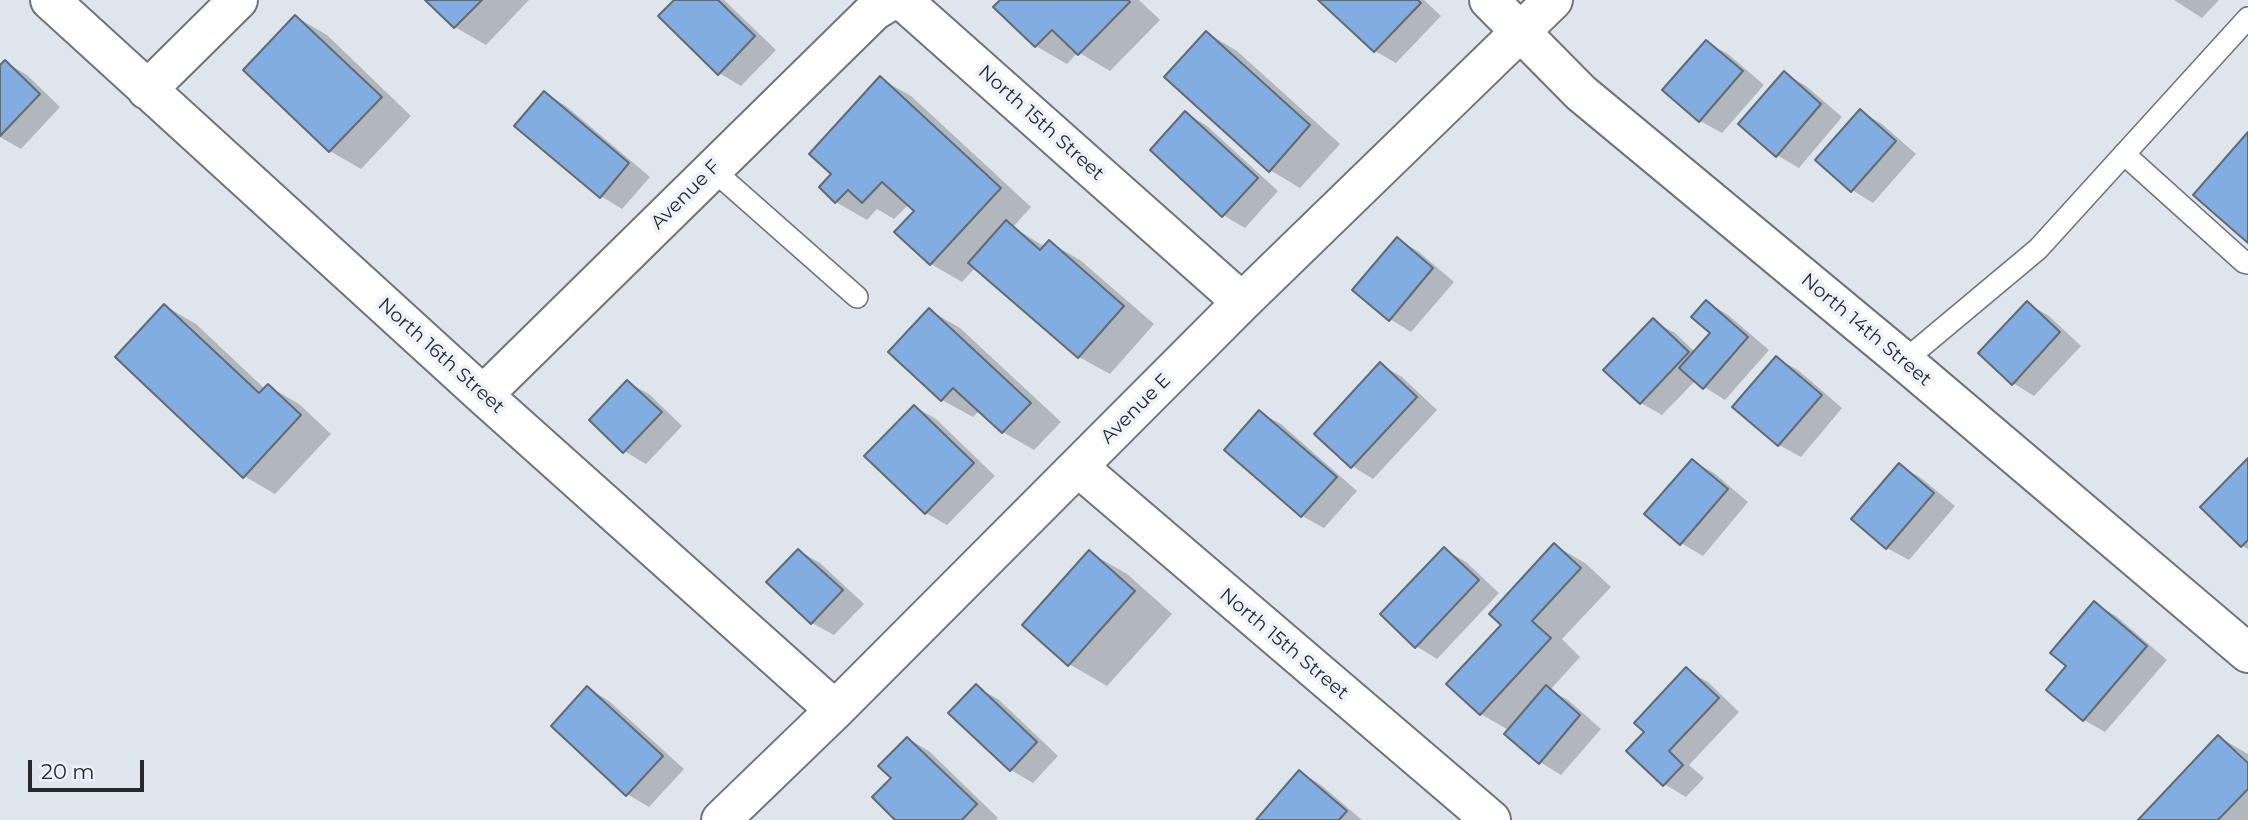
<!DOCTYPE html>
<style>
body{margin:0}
#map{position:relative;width:2248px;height:820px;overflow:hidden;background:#dee5ed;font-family:Montserrat,sans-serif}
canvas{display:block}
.scale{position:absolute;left:28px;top:760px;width:116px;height:32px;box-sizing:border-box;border:4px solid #27292d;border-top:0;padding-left:9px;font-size:21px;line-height:24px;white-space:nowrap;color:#27292d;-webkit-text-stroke:5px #ebf2fb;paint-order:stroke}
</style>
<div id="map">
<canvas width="2248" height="820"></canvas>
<div class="scale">20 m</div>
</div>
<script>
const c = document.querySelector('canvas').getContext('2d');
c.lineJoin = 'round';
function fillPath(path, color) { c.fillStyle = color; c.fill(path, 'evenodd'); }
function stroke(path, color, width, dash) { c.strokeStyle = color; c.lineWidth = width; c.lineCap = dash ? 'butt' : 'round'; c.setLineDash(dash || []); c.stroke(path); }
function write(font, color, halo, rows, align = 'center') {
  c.font = font + ' Montserrat,sans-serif'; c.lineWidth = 7; c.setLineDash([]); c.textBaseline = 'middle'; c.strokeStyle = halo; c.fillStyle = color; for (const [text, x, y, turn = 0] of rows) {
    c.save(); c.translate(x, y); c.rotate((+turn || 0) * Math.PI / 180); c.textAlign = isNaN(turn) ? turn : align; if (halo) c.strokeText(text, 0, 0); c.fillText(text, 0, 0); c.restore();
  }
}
const shadow = new Path2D(`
 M427,0H529L486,45L455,27Z
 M676,0H724L776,50L741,86L719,73Z
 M1003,0H1139L1160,20L1110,71L1078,52L1067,64L1036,46Z
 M1321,0H1424L1441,16L1396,63L1375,51Z
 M2174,0H2219L2202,18Z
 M296,17L327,35L411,116L361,169L330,151L245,70Z
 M1207,33L1237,51L1340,144L1300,188L1270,170Z
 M1706,42L1728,54L1764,85L1722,133L1700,121L1665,90Z
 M5,62L27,75L60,107L21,149L0,137V68Z
 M1784,73L1806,86L1842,117L1799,168L1777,155Z
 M881,79L911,96L1031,207L1013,227L1045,247L1049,242L1080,260L1154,324L1110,374L1079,357L976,267L962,282L931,264L897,232L916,211L909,204L894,219L877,209L867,220L836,202L821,187L833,174Z
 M545,94L566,106L650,177L622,209L601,196Z
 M1860,111L1882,124L1916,154L1873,203L1852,190Z
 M1186,113L1207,126L1278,191L1245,228L1223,215Z
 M1398,239L1419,252L1454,282L1411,332L1390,319Z
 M1707,302L1728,315L1769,350L1725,400L1695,381L1662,415L1641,403L1653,321L1675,333L1695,352L1712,333Z
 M2027,303L2049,316L2081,346L2034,396L2013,383Z
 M165,306L196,324L265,389L268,386L299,404L331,434L275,494L244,476Z
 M929,310L960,328L1061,422L1034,450L1003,432L980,410L973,417L942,400Z
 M1776,358L1798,370L1842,408L1801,457L1779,445L1735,407Z
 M1381,365L1402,377L1437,410L1373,479L1352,466Z
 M627,382L649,394L682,426L646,464L624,451L591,420Z
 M915,407L936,419L995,476L947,525L926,513Z
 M1259,412L1281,424L1357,491L1324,528L1302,516L1227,450Z
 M2248,460V549L2242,546Z
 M1692,461L1714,473L1748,502L1703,556L1681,543Z
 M1900,465L1921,478L1955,506L1909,560L1887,548L1854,519Z
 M1554,545L1585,563L1611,587L1562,639L1580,657L1550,690L1568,700L1601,729L1561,775L1540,762L1510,731L1481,714L1504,625Z
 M1444,549L1466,562L1499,593L1437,659L1416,646Z
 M799,551L820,563L864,604L834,635L812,623L769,582Z
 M1089,552L1127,574L1172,614L1107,686L1069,664Z
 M2094,603L2116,616L2167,660L2105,732L2084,720L2069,666Z
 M1686,670L1708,682L1739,712L1689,765L1704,778L1686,797L1664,784L1646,731Z
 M976,687L998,699L1058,756L1033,783L1011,770L951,713Z
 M588,688L609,701L684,769L649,807L627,794Z
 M2219,737L2248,754V820H2140Z
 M908,739L929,751L998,818L996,820H898L893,778Z
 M1300,772L1321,785L1362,820H1259Z`);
const building = new Path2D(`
 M425,0H482L454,28Z
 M674,0H718L755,36L718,75L658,16Z
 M1000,0H1128L1130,2L1078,55L1052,30L1035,47L993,7Z
 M1318,0H1418L1421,3L1374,52Z
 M295,15L382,97L329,152L243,70Z
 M1206,31L1310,125L1269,172L1164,77Z
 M1706,40L1743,71L1699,122L1662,90Z
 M5,60L40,94L0,136V65Z
 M1784,71L1821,104L1776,157L1738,124Z
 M880,76L1001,188L930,265L894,232L914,211L882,182L862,203L848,190L835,203L819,187L831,174L809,154Z
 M544,91L629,163L600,198L514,126Z
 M1860,109L1896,141L1851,192L1815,160Z
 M1185,111L1258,178L1222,217L1150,150Z
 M2248,132V243L2193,195Z
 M1006,220L1040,250L1049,240L1124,306L1078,358L968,263Z
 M1397,237L1433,268L1389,321L1352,290Z
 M1706,300L1748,337L1703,389L1679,368L1710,333L1691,317Z
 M2027,301L2060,332L2012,385L1978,353Z
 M164,304L259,393L268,384L301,415L243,478L115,357Z
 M929,308L1031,403L1002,433L953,388L941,401L888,352Z
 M1653,318L1689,352L1640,404L1603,370Z
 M1776,356L1822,395L1778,446L1732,407Z
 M1380,362L1417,397L1351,468L1314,434Z
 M627,380L662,412L623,453L589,420Z
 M914,405L974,463L925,514L864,456Z
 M1259,410L1337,477L1301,517L1224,450Z
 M2248,458V540L2241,547L2200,507Z
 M1692,459L1728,489L1680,545L1644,514Z
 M1899,463L1934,493L1886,549L1851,519Z
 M1554,543L1581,568L1532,621L1551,638L1480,715L1446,684L1501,625L1489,614Z
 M1444,547L1479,580L1415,648L1380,614Z
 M798,549L843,590L811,624L766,582Z
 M1089,550L1135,591L1068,666L1022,625Z
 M2094,601L2147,646L2083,721L2046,690L2066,666L2050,653Z
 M1686,667L1719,698L1669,751L1683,765L1663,786L1626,751L1644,732L1634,723Z
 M976,684L1037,742L1010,771L948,713Z
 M1546,685L1580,715L1539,764L1504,734Z
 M587,686L663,756L626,796L551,726Z
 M2218,735L2248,763V789L2218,820H2138Z
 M907,737L977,804L962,820H895L872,797L891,778L878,766Z
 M1299,770L1347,811L1339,820H1256Z`);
const service = new Path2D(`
 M2124,154L2244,262L2248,263
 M712,169L857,297
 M1904,361L2038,249L2248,18`);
const minor = new Path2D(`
 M50,0L483,395L835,710
 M902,0L1242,302
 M1489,0L1581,93L1904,361L2248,653
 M147,90L238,0
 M483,395L874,11L892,0
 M1078,467L1491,820
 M721,820L835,710L1242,302L1553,0`);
const streetNames = [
 ["North 15th Street",1041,123,42],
 ["Avenue F",686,195,-45],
 ["North 14th Street",1866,330,40],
 ["North 16th Street",441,356,42],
 ["Avenue E",1136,409,-45],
 ["North 15th Street",1284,644,40]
];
fillPath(shadow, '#0003');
fillPath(building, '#82ade1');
stroke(building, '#646a72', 2);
stroke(service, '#6d747b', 24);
stroke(minor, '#6d747b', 42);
stroke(service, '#fff', 21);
stroke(minor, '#fff', 38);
write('19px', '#27292d', '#ebf2fb', streetNames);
</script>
